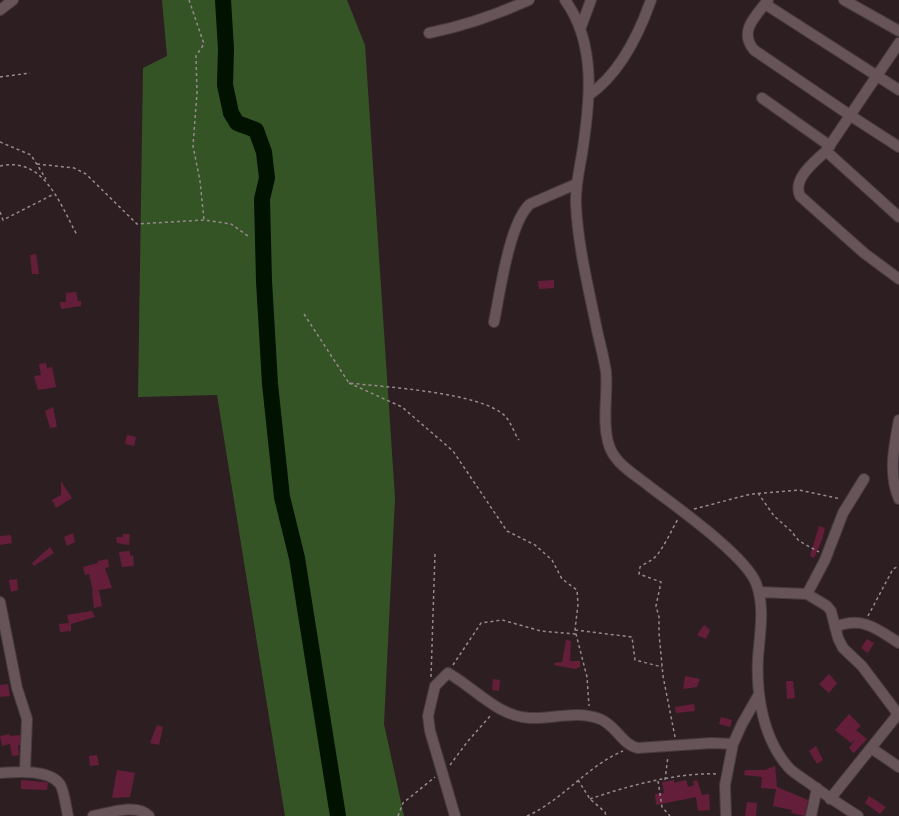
<!DOCTYPE html>
<style>
body{margin:0}
canvas{display:block;background:#2d1e22}
</style>
<canvas width="899" height="816"></canvas>
<script>
const c = document.querySelector('canvas').getContext('2d');
c.lineJoin = 'round';
function fillPath(path, color) { c.fillStyle = color; c.fill(path, 'evenodd'); }
function stroke(path, color, width, dash) { c.strokeStyle = color; c.lineWidth = width; c.lineCap = dash ? 'butt' : 'round'; c.setLineDash(dash || []); c.stroke(path); }
const green = new Path2D(`
 M162,0H347L365,45L395,498L384,724L404,816H285L217,395L138,397L143,68L167,56Z`);
const river = new Path2D(`
 M223,0L226,49L225,85L231,113L237,123L256,130L264,152L267,178L262,199L264,281L270,384L282,497L297,558L338,816`);
const building = new Path2D(`
 M36,254L39,274H32L30,255Z
 M554,280V288L539,289L538,281Z
 M76,292L78,301H81V306L61,309L60,302H66V293Z
 M46,363L47,368L52,367L56,387L38,390L34,376L41,375L39,364Z
 M53,407L57,427L50,428L45,411Z
 M127,435L136,437L134,446L125,444Z
 M61,481L72,498L56,508L52,500L61,495Z
 M819,526L825,528L822,540L814,558L810,556Z
 M73,533L75,542L67,546L64,537Z
 M123,534H130L129,545L117,543L116,537H123Z
 M11,535L12,543L0,545V536Z
 M50,547L54,553L34,566L32,563Z
 M130,551V556L133,555L134,566L122,567L119,552Z
 M108,559L109,567L105,568L112,588L93,591L89,574L85,575L83,567L98,563V561Z
 M17,579L18,590L11,592L9,580Z
 M99,590L102,606L94,608L92,591Z
 M92,611L95,617L71,624V631L60,632L59,624L69,623L67,615Z
 M704,625L710,630L706,639L697,635Z
 M867,639L874,643L868,653L861,648Z
 M566,640L571,641L570,661H580V667L575,669L554,665V663L562,662Z
 M829,674L837,683L829,693L819,684Z
 M685,676L700,679L697,687L683,689Z
 M493,679L500,680L499,691L492,690Z
 M786,681H793L795,698L787,699Z
 M8,684L10,696L0,697V685Z
 M694,704L695,711L676,713L675,707Z
 M849,714L861,726L856,730L867,739L854,753L849,748L855,740L851,743L835,730Z
 M721,717L732,720L730,727L719,724Z
 M157,725L163,727L159,745L150,743Z
 M10,734V736L20,735V745H18L19,755L12,756L10,744L2,746L0,736Z
 M816,746L823,760L817,764L809,751Z
 M97,755L99,765L90,766L89,756Z
 M775,766L777,787L808,800L805,816L791,813L792,810L773,806L776,789L761,788L762,777L744,775L745,770H765Z
 M117,770L135,773L130,797L112,798Z
 M21,780L45,782L48,783L47,790L21,789Z
 M674,780V783L686,780L688,787L694,785L693,781L697,780L702,795L709,794L710,810L698,811L696,797L656,805L655,794L664,793L662,782Z
 M869,796L886,807L880,814L865,803Z
 M747,802L757,803L756,816H745Z`);
const path = new Path2D(`
 M189,0L204,44L196,56L197,93L193,146L200,181L204,220
 M0,77L30,73
 M0,142L31,155L46,179
 M37,164L74,168L86,174L137,224L204,220L231,224L248,236
 M0,166C44,156 60,204 77,235
 M0,212L3,220L54,194
 M304,314L349,383C383,387 481,392 505,416C511,422 514,433 519,440
 M349,383L402,407L453,451L507,531L535,545L552,560L562,579L577,590L578,604L575,630L587,677L589,706
 M758,493L774,516L791,531L799,541L819,552
 M694,509L751,494L799,490L841,499
 M868,616L893,569L899,566
 M575,630L632,637L635,660L662,667
 M453,665L481,623L502,620L541,631L577,634
 M431,677L435,553
 M675,737L663,676L659,633V617L656,606L661,582L639,574L640,567C644,564 649,562 653,559C662,552 672,529 678,519
 M450,765L468,741L492,714
 M578,780L590,799L605,812L606,816
 M665,780L668,756
 M658,781L662,807L670,816
 M590,799C627,786 679,772 718,774
 M398,816L403,803L435,777
 M527,816C563,800 587,766 623,751`);
const street = new Path2D(`
 M565,0C597,44 590,103 582,154C579,171 575,188 576,205C578,247 589,290 597,330C600,344 604,358 606,372C608,395 602,419 608,442C613,463 633,473 649,486C675,506 745,555 756,583C765,606 760,633 758,657C756,695 763,739 789,768C795,774 804,779 812,785C827,796 842,806 858,816
 M768,0C756,16 738,31 754,50L851,116L899,147
 M844,0L899,31
 M765,4L899,90
 M0,10L13,0
 M581,27L591,0
 M429,33C464,26 496,15 529,0
 M899,43L826,151L899,217
 M589,95C619,74 639,34 651,0
 M762,98L830,146
 M826,151C815,162 792,178 800,196L864,253L899,279
 M494,322C500,293 509,223 530,204L576,184
 M899,420C894,446 888,474 899,499
 M759,592L807,594L827,606L831,611L838,638L843,648L862,666L898,714
 M807,594L825,560L843,513L864,479
 M0,602L17,688L27,719L25,771
 M835,627C862,616 876,628 899,643
 M871,748L899,767
 M0,773C16,772 47,769 59,783C64,788 66,808 68,816
 M830,799L899,713
 M93,816C109,813 137,803 149,816
 M455,816L430,731L428,716L435,686L448,673C475,688 498,717 530,718C554,719 576,710 600,719C616,725 622,745 638,748L712,743L733,744
 M726,816L725,785L733,744L742,724L758,696
 M811,816L817,788`);
fillPath(green, '#355425');
stroke(river, '#011200', 16);
fillPath(building, '#641e3a');
stroke(street, '#483b3f', 12);
stroke(path, '#978a8d', 1.5, [3, 3]);
stroke(street, '#665459', 10);
</script>
